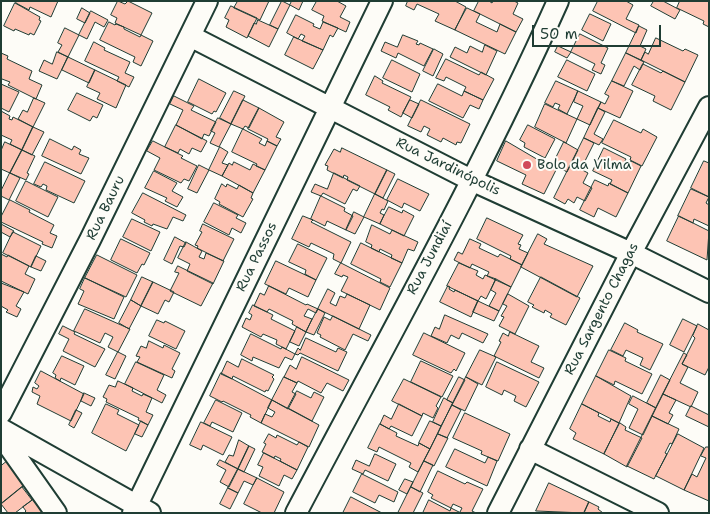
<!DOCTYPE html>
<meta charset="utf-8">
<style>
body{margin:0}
#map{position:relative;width:710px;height:514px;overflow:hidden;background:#fdfcf7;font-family:"Shantell Sans",sans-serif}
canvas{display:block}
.frame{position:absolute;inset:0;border:2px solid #1f3d34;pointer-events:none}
.scale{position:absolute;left:532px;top:25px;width:129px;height:22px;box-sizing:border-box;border:2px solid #1f3d34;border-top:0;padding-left:6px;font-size:15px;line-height:18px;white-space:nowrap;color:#1f3d34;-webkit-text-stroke:4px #fdfcf7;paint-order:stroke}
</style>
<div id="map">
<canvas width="710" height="514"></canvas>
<div class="frame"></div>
<div class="scale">50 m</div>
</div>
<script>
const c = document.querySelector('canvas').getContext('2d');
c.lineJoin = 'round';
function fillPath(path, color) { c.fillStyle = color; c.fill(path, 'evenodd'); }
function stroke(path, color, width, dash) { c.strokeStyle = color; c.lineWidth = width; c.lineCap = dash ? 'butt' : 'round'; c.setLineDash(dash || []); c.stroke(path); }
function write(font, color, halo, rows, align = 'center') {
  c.font = font + ' "Shantell Sans",sans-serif'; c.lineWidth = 4; c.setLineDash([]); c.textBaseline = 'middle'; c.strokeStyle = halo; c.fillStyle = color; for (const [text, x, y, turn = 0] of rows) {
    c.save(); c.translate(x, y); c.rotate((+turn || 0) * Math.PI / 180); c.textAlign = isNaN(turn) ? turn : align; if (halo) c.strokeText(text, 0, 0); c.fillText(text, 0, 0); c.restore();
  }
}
const building = new Path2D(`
 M17,1H58L51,17L30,7L29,10L16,3Z
 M118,1L125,4L128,1L152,13L141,35L115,23L117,18L111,15Z
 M238,1H269L260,20L234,8Z
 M282,1L290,5L278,29L270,25Z
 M292,1H303L299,10L290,5Z
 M317,1H337L346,6L340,17L350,22L346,32L322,21L324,16L312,10Z
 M408,1H455L466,7L455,30L435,21L439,14L417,4L414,10L406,6Z
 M479,1H489L492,3L493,1H514L518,3L513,14L523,19L516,32L474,11Z
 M598,1H626L633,5L626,19L639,25L636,33L593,11Z
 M654,1H663L680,10L675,19L651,6Z
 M680,1H709V27L703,24L704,21L677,8Z
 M15,3L40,17L39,20L41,21L34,35L30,33L29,35L15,29L14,31L4,26Z
 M231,6L257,18L247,38L226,27L229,20L225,18Z
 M82,8L90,13L85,23L77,19Z
 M467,8L480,14L476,22L497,32L500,24L516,32L505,54L455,30Z
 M91,11L108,20L104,27L95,22L87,39L79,35Z
 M590,14L611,24L603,41L582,30Z
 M296,15L314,24L313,26L320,29L323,22L338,28L333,37L330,35L323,50L302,41L305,36L301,34L298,39L287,33Z
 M258,20L278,29L269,47L248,36L254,23L256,24Z
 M109,22L115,25L116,24L124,27V29L140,37L141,35L153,41L141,66L133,62L135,57L100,40Z
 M639,26L647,30L640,46L646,49L641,60L626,53Z
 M65,28L79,35L68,57L58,52L62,45L58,43Z
 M580,34L608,48L601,63L605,65L601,74L592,70L595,64L571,52Z
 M403,35L418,41L416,44L419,45L420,43L433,49L424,66L398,53L396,58L381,51L385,42L397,47Z
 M294,37L323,50L313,69L285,55Z
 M656,38L683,51L685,49L698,55L685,82L641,60L645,52L648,54Z
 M94,42L105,48L104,50L130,62L125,73L134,77L129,87L117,81L119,77L85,61Z
 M485,45L497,51L486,75L450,57L455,47L467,53L470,46L482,52Z
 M558,46L571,52L567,58L555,52Z
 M434,49L443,54L433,76L423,71Z
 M57,52L68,57L57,79L39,71L44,60L52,64Z
 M1,53L8,56L7,59L32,71L29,79L42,85L36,99L8,85L10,82L2,79L1,80Z
 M626,53L644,62L640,70L634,66L624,86L612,81Z
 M68,57L95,70L89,83L62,70Z
 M446,59L479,75L481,72L494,79L483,100L464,91L466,87L446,77L444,81L436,78Z
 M392,60L420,74L412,92L383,78Z
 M567,60L595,74L587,91L558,77Z
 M643,64L661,73L663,71L685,82L671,110L653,101L655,96L632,85Z
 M95,70L126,85L116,108L97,99L100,93L87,87Z
 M375,76L383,81L382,83L411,97L401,117L388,110L390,107L366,95Z
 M199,79L226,93L216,112L214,111L212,114L188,102Z
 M556,81L578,91L567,114L558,109L560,105L555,103L553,107L545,103Z
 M612,81L633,91L620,118L598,108L601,102L605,104L609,96L605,94Z
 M1,84L19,92L9,112L1,108Z
 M438,84L462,96L464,91L483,100L479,109L470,105L463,118L429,101Z
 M234,91L245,96L231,124L220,118Z
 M578,91L601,102L590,125L577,119L583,106L574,102Z
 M77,93L103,105L97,118L93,116L90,121L68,110Z
 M174,96L194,106L191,110L216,122L209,136L204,134L202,139L176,125L183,110L170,104Z
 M34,98L45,103L33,127L18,119L23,110L27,112Z
 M243,100L259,108L249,128L245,126L243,129L231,124Z
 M410,100L419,104L412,118L403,113Z
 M421,100L470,124L461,143L457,142L456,145L443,138L441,142L427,135L430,129L424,126L421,132L408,126Z
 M545,104L577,119L566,143L535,127Z
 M259,108L284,122L276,137L281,139L277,146L267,141L268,139L248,129Z
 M598,108L605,112L594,134L603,139L599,145L584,138Z
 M1,111L10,116L9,119L12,120L13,117L33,127L22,150L10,144L12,140L1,135Z
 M218,118L231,124L219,147L210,143L215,133L211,131Z
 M614,120L641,133L643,129L657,137L642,166L630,160L631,157L602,143Z
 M176,125L207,141L201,152L192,148L189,154L180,149L178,153L165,147Z
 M528,125L555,139L545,158L524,147L525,143L520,140Z
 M33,127L44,132L32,155L22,150Z
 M243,129L262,139L259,143L265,146L267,141L277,146L265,170L256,166L257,164L232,152Z
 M584,138L594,143L581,169L571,164Z
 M50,139L72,150L74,146L81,150L79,154L89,158L81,174L42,156Z
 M153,141L183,156L181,158L197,166L189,181L184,179L181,183L154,170L160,158L147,151Z
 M506,141L540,161V159L557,168L544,194L522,184L526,175L497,161Z
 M5,142L22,150L10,173L1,169V151Z
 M564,142L578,150L567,172L553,164Z
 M220,147L228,152L222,163L228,165L222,176L209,170Z
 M342,148L387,170L375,194L347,180L348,177L344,175L343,178L327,170L328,166L325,165L334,149L340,152Z
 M604,148L626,159L625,161L630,164L631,161L641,166L628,193L610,184L612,180L593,171Z
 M22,150L35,156L27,173L29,174L26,180L10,173Z
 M704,161L709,163V197L691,188Z
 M45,162L85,181L74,203L46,190L47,186L43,184L41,187L34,184Z
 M234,162L250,170L253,164L265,170L253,193L222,176L229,163L232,165Z
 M571,164L588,173L583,183L592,188L585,201L577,197L574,203L568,199L565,204L554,198Z
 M199,165L209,170L197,193L188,189Z
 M387,170L395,174L383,198L375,194Z
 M154,171L177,183L172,191L183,197L177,207L165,201L167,198L145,188Z
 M10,173L20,178L9,200L1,196V191Z
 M334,173L360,186L357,191L353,189L345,204L323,193L321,196L311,192L315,184L327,189Z
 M398,179L429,194L420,211L404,203L402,208L387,200Z
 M595,180L608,186L609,183L628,193L616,217L598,208L594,217L580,210Z
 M26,181L58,197L48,217L16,201Z
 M222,184L226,187L227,184L237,189L239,185L253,193L251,198L253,199L243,217L219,204L220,202L215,199Z
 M691,189L709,197L706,203L709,205V226L694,219L693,223L678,216Z
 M143,193L186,215L183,221L173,217L167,229L153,224L152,226L144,222L145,220L132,213Z
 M375,194L388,201L384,210L382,209L380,213L384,215L380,224L364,217Z
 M321,196L345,208L344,211L353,216L346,230L327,221L325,226L311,219Z
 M10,200L30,210L29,212L54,225L50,233L57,236L52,248L42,244L43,242L1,222V217Z
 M214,203L238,215L236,218L246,223L241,233L232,228L229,235L204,222Z
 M389,207L402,213L403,210L414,216L404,236L380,224Z
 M354,212L364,217L355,234L346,230Z
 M303,216L313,220L311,222L351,242L341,263L333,259L334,254L311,243L309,247L292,239Z
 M679,216L709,231L707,260L667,241Z
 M487,218L523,235L518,244L521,245L519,249L528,253L522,265L510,259L511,256L477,239Z
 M132,219L160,232L151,251L123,237Z
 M1,224L14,231L10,237L1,232Z
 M203,224L234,239L223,261L197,248L198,246L195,245L202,232L200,231Z
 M372,225L390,234L392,230L418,242L414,251L408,249L402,263L391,258L392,255L380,249L379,252L371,248L372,245L366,242Z
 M13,232L41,246L31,267L3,253Z
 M538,234L547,239L544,244L593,266L577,297L521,267Z
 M175,237L186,243L184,247L180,246L172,264L164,260Z
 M121,239L150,253L144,265L142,264L137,273L111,260Z
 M470,239L481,244L479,248L498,257L500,254L522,265L511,287L487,276L489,272L472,264L470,268L454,260L458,252L462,254Z
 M186,242L202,251L199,257L204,259L206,253L224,261L213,284L187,271L190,264L178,258Z
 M361,243L402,263L390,287L380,282L381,279L351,264Z
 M298,244L327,258L316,280L305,274L306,270L289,262Z
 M1,254L7,257L8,255L29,266L25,274L35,279L28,294L1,281Z
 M97,255L137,275L126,297L85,278Z
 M36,256L46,261L41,271L31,267Z
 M276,261L316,280L308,297L289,288L286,294L265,284Z
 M341,263L390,288L380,310L341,291L348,277L343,275L342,277L335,274Z
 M459,263L478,271L476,275L483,279L485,275L496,279L486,299L481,296L478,301L447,286Z
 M178,266L213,283L201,306L170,291L179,273L175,272Z
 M142,277L153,282L141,306L131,300Z
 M541,277L580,298L566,325L550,317L552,314L545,310L544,313L532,307L534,305L528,302Z
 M85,278L124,297L114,319L78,304L84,291L80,289Z
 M496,279L511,287L499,311L489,306L496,293L491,290Z
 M153,282L174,292L169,302L165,300L158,314L141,306Z
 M1,283L24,292L16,306L21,309L17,317L6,312L8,310L1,306Z
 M269,286L306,305L307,304L318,309L316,313L308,309L304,316L312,319L306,332L292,324L293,321L269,309L267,312L254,306L260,293L264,295Z
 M448,286L450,287L449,289L454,292L455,290L478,301L471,317L440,302Z
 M328,289L335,293L330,303L336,306L340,296L345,298L347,294L370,305L359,329L318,309Z
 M508,294L529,306L515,334L499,326L504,317L501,316L507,306L503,304Z
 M131,300L141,306L129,329L119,323Z
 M478,301L499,311L494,321L473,312Z
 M253,305L273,315L271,319L295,331L286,349L276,344L277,340L263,334L261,337L242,327L246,318L250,320L252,315L249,313Z
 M85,309L130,329L118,352L108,347L113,337L105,333L100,343L74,331Z
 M318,309L325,313L314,335L306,332Z
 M445,315L488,334L483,343L462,333L459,339L451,335L447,343L431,336L435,327L439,329Z
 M333,316L371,335L368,341L353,334L345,350L320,337L321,335L317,333L324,317L330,320Z
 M683,319L697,326L684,352L670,345Z
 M157,320L164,323L165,321L185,331L176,349L149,336Z
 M625,323L638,330L637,332L663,344L650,370L640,365L643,358L626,350L623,356L611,350Z
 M698,324L709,330V367L705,375L682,364L695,338L693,336Z
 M63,326L75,332L74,334L105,349L95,367L63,351L69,339L59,334Z
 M297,327L306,332L299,346L290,342Z
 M510,332L539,346L531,362L544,368L539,378L494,356L501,342L499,341L503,333L508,336Z
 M424,333L465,353L456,371L454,369L451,373L413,355Z
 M251,334L281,349L282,347L295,354L292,360L285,357L279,368L253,357L252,361L241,355Z
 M306,338L336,352L338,348L347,352L338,371L300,353L298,355L295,354L298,348L300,350Z
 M149,341L163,348L164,345L180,353L172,369L175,371L172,378L137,362L140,357L136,356L141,346L146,348Z
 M480,350L496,357L482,385L466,377Z
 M609,350L626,358L625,361L652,374L642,394L615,381L614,385L596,376Z
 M118,352L126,356L115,379L106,375Z
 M684,353L687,355L682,364L688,367L680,383L698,392L691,407L663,394Z
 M62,356L84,366L75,385L61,378L60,381L55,378L56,375L53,373Z
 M302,357L349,380L343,391L327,383L321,393L298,381L297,383L284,377L290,365L296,369Z
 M242,359L274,375L272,377L274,379L268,391L266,390L265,392L233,376L232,379L221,374L227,361L238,367Z
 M421,361L453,376L442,397L411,382Z
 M136,362L164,375L157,390L166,395L162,403L125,384Z
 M497,362L539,382L526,407L514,401L516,396L504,390L502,395L486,387Z
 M41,371L84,394L71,421L37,404L40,396L32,392L33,387L37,389L39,386L35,383Z
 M221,373L272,400L261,423L250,417L251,415L223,401L222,402L210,396Z
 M661,375L670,380L656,408L647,403Z
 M596,376L631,396L619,423L582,404Z
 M284,377L297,383L292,392L296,394L288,409L272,400Z
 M459,377L465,380L453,403L447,400Z
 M466,377L478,384L465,411L452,405Z
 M404,379L441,397L436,406L438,408L433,418L423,413L422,416L392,401Z
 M118,381L133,388L132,391L142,396L143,394L152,398L146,412L153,415L148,425L138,420L139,418L106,402L107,399L103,397L109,385L115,387Z
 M297,391L311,398L314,392L324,397L312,421L288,408Z
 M84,393L95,398L91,406L81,401Z
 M663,394L676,400L669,413L673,415L668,424L652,416Z
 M633,396L656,408L643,435L629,428L638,409L629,404Z
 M444,398L453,403L441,426L433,422Z
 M216,400L242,413L233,432L212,422L210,426L204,423Z
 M272,400L319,425L309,447L261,423L265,414L272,417L275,412L268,408Z
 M106,404L119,410L117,414L139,425L126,451L92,433Z
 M399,404L422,416L412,436L391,426L389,429L380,424L384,415L391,419Z
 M582,404L599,413L598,416L610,422L611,419L619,423L604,454L573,439L576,433L570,429Z
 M452,405L461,410L447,438L438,434Z
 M691,406L709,415V427L686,416Z
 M76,410L82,413L74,428L69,425Z
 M465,413L510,434L498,461L481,454L482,451L453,438Z
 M652,416L679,429L672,444L670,443L665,453L667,454L654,479L627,466Z
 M141,421L148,425L142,437L135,434Z
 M430,421L441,426L430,449L419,443Z
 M201,422L232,437L223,455L203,445L201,450L190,445Z
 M620,423L626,427L625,430L642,438L627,467L604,454Z
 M380,424L397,433L396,436L418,446L419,443L430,449L418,472L409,467L411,463L379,447L377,452L368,448Z
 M269,434L276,438L277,435L297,445L299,442L308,447L297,470L280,461L281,459L275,456L274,458L262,452L266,444L264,443Z
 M438,434L448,438L434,466L424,461Z
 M678,434L704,448L684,490L656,476Z
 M239,440L249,446L238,469L225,462L229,455L233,456Z
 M249,446L255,449L244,472L238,469Z
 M706,447H709V501L684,490L692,474L697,477L706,458L701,456Z
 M455,449L485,463L488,457L497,461L487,486L446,467Z
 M264,453L297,470L292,479L284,475L279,486L259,476L263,467L258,465Z
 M375,454L396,464L388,481L365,470L363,474L352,469L356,460L369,466Z
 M10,459L28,482L1,504V466Z
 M220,460L238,469L229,487L220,482L226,470L217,465Z
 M424,461L433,465L420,492L411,487Z
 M238,469L257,478L253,485L244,481L238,493L228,488Z
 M438,471L465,484L467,482L483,489L472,511L476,513H461L460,512L462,508L453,504L451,508L431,498L433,495L428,492Z
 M362,474L398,492L394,502L379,495L375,503L353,492Z
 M257,478L284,492L274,513H262L244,504Z
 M405,479L413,482L407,494L399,490Z
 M549,483L589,502L584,513L536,511Z
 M22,487L32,500L15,513H8L1,504Z
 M411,487L423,493L413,513H398Z
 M228,488L238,493L230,509L220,504Z
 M351,497L382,513H343Z
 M33,500L43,513H24L26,511L23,507Z
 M429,500L450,511L451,508L461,513H423Z
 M589,502L599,507L598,509L603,513H584Z`);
const minor = new Path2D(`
 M190,36L471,180L631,253L709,292
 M1,413L90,240L207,1
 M1,429L150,513
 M1,435L56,513
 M530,449L658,513
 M133,513L382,1
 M296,513C385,344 480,175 558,1
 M498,513L631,253L709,107`);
const markers = [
 [527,165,5,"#d1495b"]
];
const poiNames = [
 ["Bolo da Vilma",537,165]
];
const streetNames = [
 ["Rua Jardinópolis",448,167,26],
 ["Rua Bauru",106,208,-64],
 ["Rua Passos",257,257,-64],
 ["Rua Jundiaí",430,258,-62],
 ["Rua Sargento Chagas",602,309,-63]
];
fillPath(building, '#fdc4b4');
stroke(building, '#1f3d34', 1);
stroke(minor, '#1f3d34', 24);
stroke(minor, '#fdfcf7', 20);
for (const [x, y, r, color] of markers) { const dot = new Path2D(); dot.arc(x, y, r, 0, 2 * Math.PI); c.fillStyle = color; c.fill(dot); stroke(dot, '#fdfcf7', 2); }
write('14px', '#1f3d34', '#fdfcf7', poiNames, 'left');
write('14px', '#1f3d34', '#fdfcf7', streetNames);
</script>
